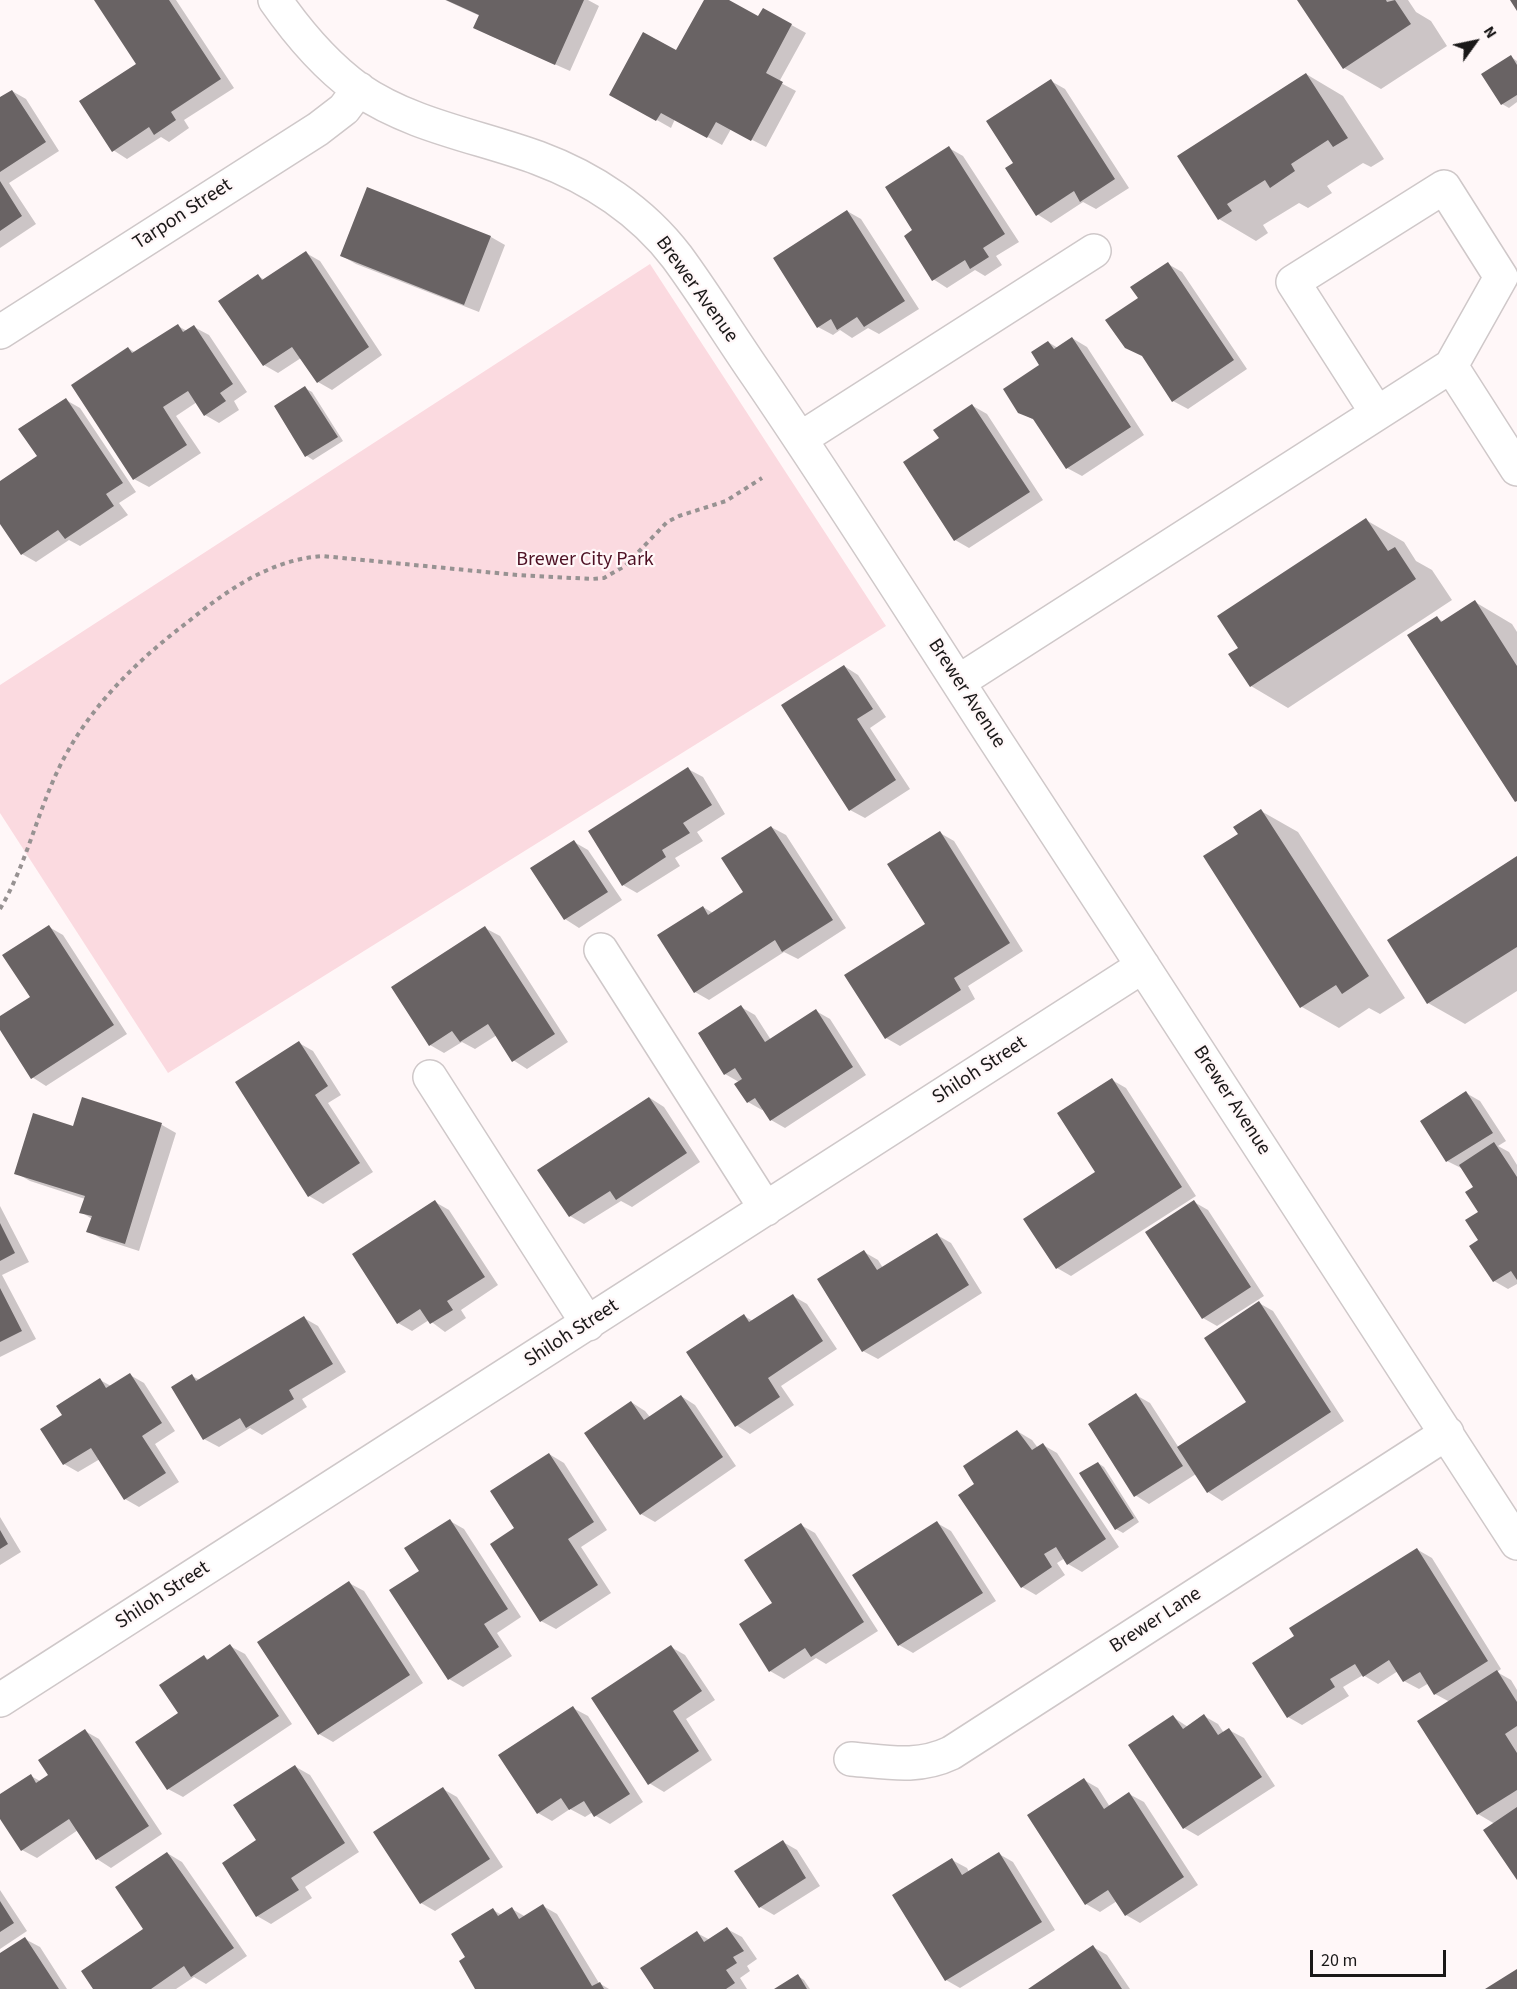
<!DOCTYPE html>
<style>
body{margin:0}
#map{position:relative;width:1517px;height:1989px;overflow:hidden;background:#fff7f8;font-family:"Source Sans 3",sans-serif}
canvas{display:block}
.north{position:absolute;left:1445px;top:12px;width:60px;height:60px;-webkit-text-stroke:4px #fff7f8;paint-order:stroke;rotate:57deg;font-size:16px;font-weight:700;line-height:24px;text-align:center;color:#1a1818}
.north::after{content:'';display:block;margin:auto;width:21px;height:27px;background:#1a1818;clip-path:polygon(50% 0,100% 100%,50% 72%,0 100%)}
.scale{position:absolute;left:1310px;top:1950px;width:136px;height:27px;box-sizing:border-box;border:3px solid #1a1818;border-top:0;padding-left:8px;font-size:18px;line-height:21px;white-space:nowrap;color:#1a1818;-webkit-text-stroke:4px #fff7f8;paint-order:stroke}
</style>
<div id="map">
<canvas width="1517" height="1989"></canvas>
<div class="north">N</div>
<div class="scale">20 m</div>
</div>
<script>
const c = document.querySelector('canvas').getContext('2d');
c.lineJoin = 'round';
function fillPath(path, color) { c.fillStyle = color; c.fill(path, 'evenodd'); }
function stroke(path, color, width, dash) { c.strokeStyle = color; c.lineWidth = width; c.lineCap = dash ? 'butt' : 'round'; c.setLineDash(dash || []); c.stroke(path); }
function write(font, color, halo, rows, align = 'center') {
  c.font = font + ' "Source Sans 3",sans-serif'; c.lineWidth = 4.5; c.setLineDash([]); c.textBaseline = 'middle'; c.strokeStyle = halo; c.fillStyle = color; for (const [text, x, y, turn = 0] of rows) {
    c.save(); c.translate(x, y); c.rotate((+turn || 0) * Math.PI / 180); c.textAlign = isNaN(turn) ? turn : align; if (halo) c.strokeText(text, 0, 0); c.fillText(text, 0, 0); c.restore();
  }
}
const green = new Path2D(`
 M650,264L886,626L168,1073L0,813V685Z`);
const shadow = new Path2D(`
 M95,0H176L234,88L184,120L189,128L169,142L161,137L127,159L113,150L138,64Z
 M445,0H588L599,6L570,71L489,35L475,27L480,16Z
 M705,0H726L759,18L764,10L806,33L779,82L796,91L766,147L731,129L722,145L675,119L671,128L611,94L677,52Z
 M1299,0H1408L1416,12L1431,21L1447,46L1381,89L1344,68Z
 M1511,57L1517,61V102L1509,108L1502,104Z
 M1306,74L1343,96L1384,159L1371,167L1363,163L1327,186L1332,193L1308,208L1299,203L1263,225L1268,233L1256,241L1219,219L1179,156Z
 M1051,81L1065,89L1129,188L1096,209L1083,202L1051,223L1037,214L1016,163Z
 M12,91L26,99L59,151L9,183L36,224L0,248V99Z
 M949,148L963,156L1019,242L996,256L1002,265L985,276L975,270L947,288L933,279L914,231Z
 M847,211L861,219L919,309L879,334L868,328L852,338L840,330L833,335L818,327Z
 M491,237L505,245L479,312L356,264L342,256Z
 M306,253L320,261L382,355L332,390L318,382L301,358L278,373L264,365L258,276L265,280Z
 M1168,264L1182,272L1247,369L1188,409L1173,401L1144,357L1140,298Z
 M178,326L187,331L194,327L209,335L247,392L234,401L239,410L219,423L205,415L197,402L176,416L201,453L149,487L134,479L128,348L136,353Z
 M1072,338L1087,347L1144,435L1082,476L1067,468L1036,421L1019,412L1041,366L1048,342L1058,348Z
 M305,388L312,392L343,441L313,460L307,456Z
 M66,400L80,408L136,492L119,503L128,515L80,546L69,540L36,562L22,554L0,521V483L39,457Z
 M973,406L987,414L1043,500L969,548L955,540L941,439Z
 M1366,520L1404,542L1416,561L1432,570L1452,600L1288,708L1251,686L1240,648Z
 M1475,602L1512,624L1517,632V801L1437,618L1444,622Z
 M844,666L858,675L886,717L870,728L910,789L865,818L850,810Z
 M688,769L703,777L725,814L697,832L703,841L675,858L680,866L637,893L623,885Z
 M1261,811L1298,832L1405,998L1380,1014L1369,1008L1339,1028L1302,1007L1240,834Z
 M771,827L786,835L846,928L798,959L784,952L709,1000L695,992L703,907L713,913L746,893Z
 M940,833L954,841L1023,951L968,986L975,999L900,1046L886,1038L927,924Z
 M574,842L588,850L622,900L579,928L565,919L532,869Z
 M1517,858V991L1465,1024L1428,1003Z
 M49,927L63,935L127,1034L46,1086L32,1077L0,1027V1018L32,998Z
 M485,928L500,936L568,1042L527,1069L513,1060L497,1035L475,1049L462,1042L444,1053L430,1045Z
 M741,1007L755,1015L771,1040L816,1011L830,1019L866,1075L785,1128L771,1120L764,1109L762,1110L748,1102L739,1082L725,1074L700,1034Z
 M299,1043L313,1051L341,1095L328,1103L373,1172L323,1204L309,1196Z
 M1112,1080L1126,1088L1196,1196L1071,1276L1057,1268L1097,1173Z
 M1466,1093L1480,1101L1506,1141L1498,1146L1509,1152L1517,1165V1284L1508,1289L1494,1281L1480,1240V1212L1475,1188L1463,1169L1447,1161Z
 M650,1098L664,1107L700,1162L632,1207L621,1201L584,1224L570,1216Z
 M83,1099L162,1125L176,1133L139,1251L102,1239L88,1231L92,1219L81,1212L85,1199L30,1181L16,1173L74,1128Z
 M435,1202L449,1210L498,1285L461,1310L466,1318L445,1332L429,1320L412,1331L398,1323Z
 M1194,1202L1208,1210L1264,1296L1217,1326L1203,1318L1147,1232Z
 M0,1206L29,1262L2,1275L36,1339L0,1357Z
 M937,1235L951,1243L982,1293L878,1359L863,1351L864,1252L878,1260L883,1268Z
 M793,1296L807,1304L837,1349L781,1386L794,1405L750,1434L736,1425L744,1316L753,1321Z
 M1259,1303L1273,1311L1344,1421L1222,1501L1208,1492L1196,1474L1149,1504L1135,1495L1136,1395L1150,1403L1179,1448L1248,1403Z
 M304,1318L318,1326L346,1372L302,1399L307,1407L262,1435L250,1428L219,1447L204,1439L192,1376L200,1380Z
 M130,1375L144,1383L175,1431L155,1444L179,1482L139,1507L125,1499L100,1459L78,1472L64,1464V1416L100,1380L111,1386Z
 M681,1396L695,1405L736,1466L655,1522L641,1514L631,1402L645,1411L650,1417Z
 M1017,1431L1032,1440L1038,1448L1043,1445L1057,1453L1119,1547L1082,1572L1068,1564L1065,1558L1057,1563L1065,1575L1036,1595L1022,1587L976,1484Z
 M549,1454L564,1463L607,1530L581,1547L611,1593L556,1629L541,1621L492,1544L516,1528Z
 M1098,1463L1104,1467L1139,1522L1123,1533L1116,1529Z
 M0,1517L21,1552L0,1565Z
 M450,1521L464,1529L521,1617L497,1633L512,1656L463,1687L449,1679L421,1572Z
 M937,1523L951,1531L996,1601L913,1653L899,1645L854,1575Z
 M801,1525L815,1533L878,1631L826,1664L816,1658L784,1679L770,1671L774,1603Z
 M1418,1550L1432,1558L1501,1669L1497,1672L1511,1680L1517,1690V1878L1495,1824L1478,1814L1450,1702L1435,1694L1429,1683L1419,1689L1404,1681L1398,1671L1378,1684L1363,1675L1343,1687L1349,1696L1302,1725L1288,1717L1296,1637Z
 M349,1583L364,1591L423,1683L333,1742L319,1734Z
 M230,1646L245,1654L292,1724L183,1797L168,1789L137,1743L180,1714L204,1657L210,1660Z
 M671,1647L685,1655L715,1700L686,1719L712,1760L664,1792L649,1783Z
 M573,1708L588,1716L643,1802L610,1824L596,1816L593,1812L585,1817L570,1809L552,1821L538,1813Z
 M1204,1716L1218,1724L1224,1733L1229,1730L1244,1738L1275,1786L1198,1836L1184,1828L1173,1717L1188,1727Z
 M85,1731L99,1739L162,1834L111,1868L97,1859L78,1830L37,1858L22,1850L0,1816V1796L31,1776L40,1781L50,1775Z
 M296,1767L310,1775L359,1852L305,1887L312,1898L271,1924L257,1916L258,1841Z
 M1084,1780L1098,1788L1110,1807L1129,1794L1144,1802L1198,1885L1140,1923L1126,1915L1117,1901L1100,1912L1086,1904Z
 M443,1789L457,1797L503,1867L435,1911L421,1903Z
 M783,1842L797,1850L820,1886L774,1915L760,1907Z
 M167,1853L182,1862L247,1956L206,1984L194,1977L176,1989H95L145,1930Z
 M999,1854L1013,1862L1055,1930L960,1988L946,1980L952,1860L967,1868L969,1872Z
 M0,1890L27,1931L0,1949Z
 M543,1906L557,1914L599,1983L609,1989H477L467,1957L493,1910L502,1915L512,1909L526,1917Z
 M727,1929L742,1937L757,1959L747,1966L750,1971L740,1978L747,1989H656L697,1933L710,1940Z
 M25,1939L40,1947L67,1989H0V1955Z
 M1093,1947L1107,1955L1130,1989H1030Z
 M798,1976L804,1980L810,1989H777Z`);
const building = new Path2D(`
 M94,0H169L221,79L171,112L176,120L154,135L149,127L112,152L79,101L136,64Z
 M446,0H584L555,65L473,28L479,15Z
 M704,0H729L758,16L763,8L792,24L766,73L783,82L751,141L716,122L707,138L661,113L656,121L609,95L643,32L676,50Z
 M1297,0H1386L1387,2L1395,0L1411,24L1343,69Z
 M1510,0H1517V11Z
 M1511,55L1517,65V95L1501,105L1481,74Z
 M1306,73L1348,138L1333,147L1328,140L1291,164L1295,171L1270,188L1265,180L1227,204L1232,211L1218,220L1177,156Z
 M1051,79L1115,179L1080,202L1074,191L1036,216L1005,168L1013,163L986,121Z
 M12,90L46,142L0,172V97Z
 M949,146L1005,234L983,248L989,257L970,269L965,260L932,281L904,236L912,230L885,187Z
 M0,181L22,216L0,231Z
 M367,187L491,236L464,305L340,256Z
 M847,210L905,301L864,327L857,317L837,330L831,319L817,328L773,258Z
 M306,251L369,347L317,383L292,347L263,366L218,301L258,274L262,280Z
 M1168,262L1234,360L1172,402L1142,356L1125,348L1105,320L1138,298L1130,287Z
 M178,324L183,332L194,325L233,384L220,393L226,401L204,416L188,391L163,407L187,445L133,480L71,385L128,347L132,353Z
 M1072,337L1131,427L1066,469L1033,419L1018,413L1003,389L1039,365L1031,352L1048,341L1054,349Z
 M305,386L338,437L305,457L274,406Z
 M66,398L123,483L106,494L114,506L65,539L58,530L21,555L0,524V481L37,456L18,429Z
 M972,404L1030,492L954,541L903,462L939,438L933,430Z
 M1366,518L1388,551L1395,547L1416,579L1250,687L1228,654L1238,648L1217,616Z
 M1475,600L1517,666V801L1515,802L1407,635L1437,616L1441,622Z
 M844,665L873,709L857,719L896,780L849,811L781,705Z
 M688,767L712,805L683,823L690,833L662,850L666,857L622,886L588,831Z
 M1261,809L1369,976L1342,994L1336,985L1300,1008L1203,856L1238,834L1233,827Z
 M771,826L833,920L782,952L775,940L694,993L657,935L703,906L708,915L743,892L721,858Z
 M940,831L1010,943L954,978L961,990L885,1039L844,975L925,924L887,864Z
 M574,840L608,892L564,920L530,868Z
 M1517,856V947L1427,1004L1387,940Z
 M49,925L114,1025L31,1079L0,1030V1016L30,997L2,955Z
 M485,926L555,1034L512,1062L488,1024L460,1042L452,1031L429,1046L391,987Z
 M741,1005L765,1042L816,1009L853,1067L770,1121L755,1098L747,1103L734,1084L742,1079L735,1068L724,1075L698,1033Z
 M299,1041L328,1086L315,1095L360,1163L308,1197L235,1082Z
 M1112,1078L1182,1187L1056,1269L1023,1219L1095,1172L1057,1113Z
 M1466,1091L1493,1133L1446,1162L1420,1121Z
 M82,1097L162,1123L125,1244L86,1232L92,1216L79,1213L85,1196L14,1174L33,1113L73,1126Z
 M649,1097L687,1153L616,1200L610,1191L569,1217L537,1170Z
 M1494,1142L1517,1177V1280L1511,1271L1493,1282L1469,1246L1478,1240L1465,1220L1478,1212L1465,1192L1473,1187L1459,1165Z
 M435,1200L485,1277L447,1301L453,1310L430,1324L420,1309L397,1324L352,1254Z
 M1194,1200L1251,1287L1202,1319L1145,1232Z
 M0,1223L15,1253L0,1261Z
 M937,1233L969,1285L862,1352L817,1279L864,1250L877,1270Z
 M0,1288L22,1331L0,1342Z
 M793,1294L823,1341L768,1378L780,1397L735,1427L686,1352L744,1314L749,1322Z
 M1259,1301L1331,1412L1207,1493L1177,1447L1246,1402L1204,1338Z
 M304,1316L333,1364L289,1390L294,1399L246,1428L240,1418L203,1440L171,1387L192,1374L196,1381Z
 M130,1373L162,1423L142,1436L166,1473L124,1500L91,1448L63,1465L40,1429L62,1415L56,1406L100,1378L106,1388Z
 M1136,1393L1183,1466L1134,1497L1088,1424Z
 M681,1395L723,1457L640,1515L584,1433L631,1401L644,1420Z
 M1017,1430L1032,1450L1043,1443L1106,1539L1067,1565L1056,1547L1044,1554L1052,1567L1021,1588L958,1495L974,1484L963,1466Z
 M549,1453L594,1522L568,1539L598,1585L540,1622L490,1544L514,1528L490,1491Z
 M1098,1462L1134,1518L1115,1530L1079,1473Z
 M450,1519L508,1609L484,1624L499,1647L448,1680L389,1590L419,1571L404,1548Z
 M937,1521L983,1593L898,1646L852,1575Z
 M801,1523L864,1622L811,1657L805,1648L769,1672L739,1624L772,1603L744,1560Z
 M0,1530L8,1544L0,1549Z
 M1417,1548L1488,1661L1434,1695L1420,1672L1403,1682L1389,1660L1363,1677L1355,1664L1330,1679L1335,1687L1287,1718L1252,1663L1294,1636L1289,1628Z
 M349,1581L410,1675L318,1735L257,1642Z
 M230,1644L279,1716L167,1790L135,1742L178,1713L159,1685L204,1655L207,1660Z
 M671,1645L702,1691L673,1711L699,1751L648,1785L591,1698Z
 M1497,1670L1517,1702V1726L1505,1734L1517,1753V1790L1477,1815L1417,1721Z
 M573,1706L630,1794L594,1817L584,1801L569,1810L561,1798L537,1814L498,1755Z
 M1204,1714L1218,1735L1229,1728L1262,1777L1183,1829L1128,1745L1173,1715L1183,1729Z
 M85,1729L149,1826L96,1860L69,1819L21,1851L0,1819V1794L31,1774L36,1783L48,1775L38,1760Z
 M295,1765L345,1843L291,1878L299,1890L256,1917L222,1863L256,1840L233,1805Z
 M1084,1778L1104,1809L1129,1792L1184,1877L1125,1916L1108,1890L1085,1905L1027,1815Z
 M443,1787L490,1859L420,1904L373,1832Z
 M1517,1807V1880L1483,1830Z
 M783,1840L806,1878L759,1908L734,1871Z
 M167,1852L234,1948L191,1977L184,1966L151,1989H93L81,1971L143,1929L115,1887Z
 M999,1852L1042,1922L945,1981L892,1895L952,1858L962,1875Z
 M0,1901L14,1923L0,1932Z
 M543,1904L592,1986L600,1982L604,1989H475L459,1961L465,1957L451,1934L493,1908L498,1916L512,1907L519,1919Z
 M727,1927L744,1951L733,1957L737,1963L726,1970L735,1983L726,1989H654L640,1968L697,1931L704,1942Z
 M25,1937L59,1989H0V1953Z
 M1093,1945L1122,1989H1028Z
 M1517,1969V1989H1485Z
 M798,1974L807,1989H774Z`);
const path = new Path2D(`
 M0,909C28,862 38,807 64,758C94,702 139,659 189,621C229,589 270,560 322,556L517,575L592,579L604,578L625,566L667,522L679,516L726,501L762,478`);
const minor = new Path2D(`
 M275,0C298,33 325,65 358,89C412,126 478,136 538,158C592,178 642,211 677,257C705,295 730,336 757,375C839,495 917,619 996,741C1170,1008 1345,1274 1517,1543
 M0,332L318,129L344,109L359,89
 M1451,366L1517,469
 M800,439L1094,251
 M958,682L1451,366L1501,277L1444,187L1293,282L1377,413
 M601,950L766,1209
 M430,1077L588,1324
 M0,1700L1143,966
 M851,1759C887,1762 917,1769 951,1753L1447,1433`);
const streetNames = [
 ["Tarpon Street",183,215,-33],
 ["Brewer Avenue",696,290,54],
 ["Brewer Avenue",966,694,57],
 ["Shiloh Street",980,1071,-33],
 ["Brewer Avenue",1231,1101,57],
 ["Shiloh Street",572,1334,-33],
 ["Shiloh Street",163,1596,-33],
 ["Brewer Lane",1156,1621,-33]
];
const parkNames = [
 ["Brewer City Park",585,561]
];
fillPath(green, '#fbdae0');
fillPath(shadow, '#0003');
fillPath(building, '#696364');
stroke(minor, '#cfc8c9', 36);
stroke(path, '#979292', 4, [4.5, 4.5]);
stroke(minor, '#fff', 33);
write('20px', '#1a1818', '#fff7f8', streetNames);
write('20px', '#4e1124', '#fff7f8', parkNames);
</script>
